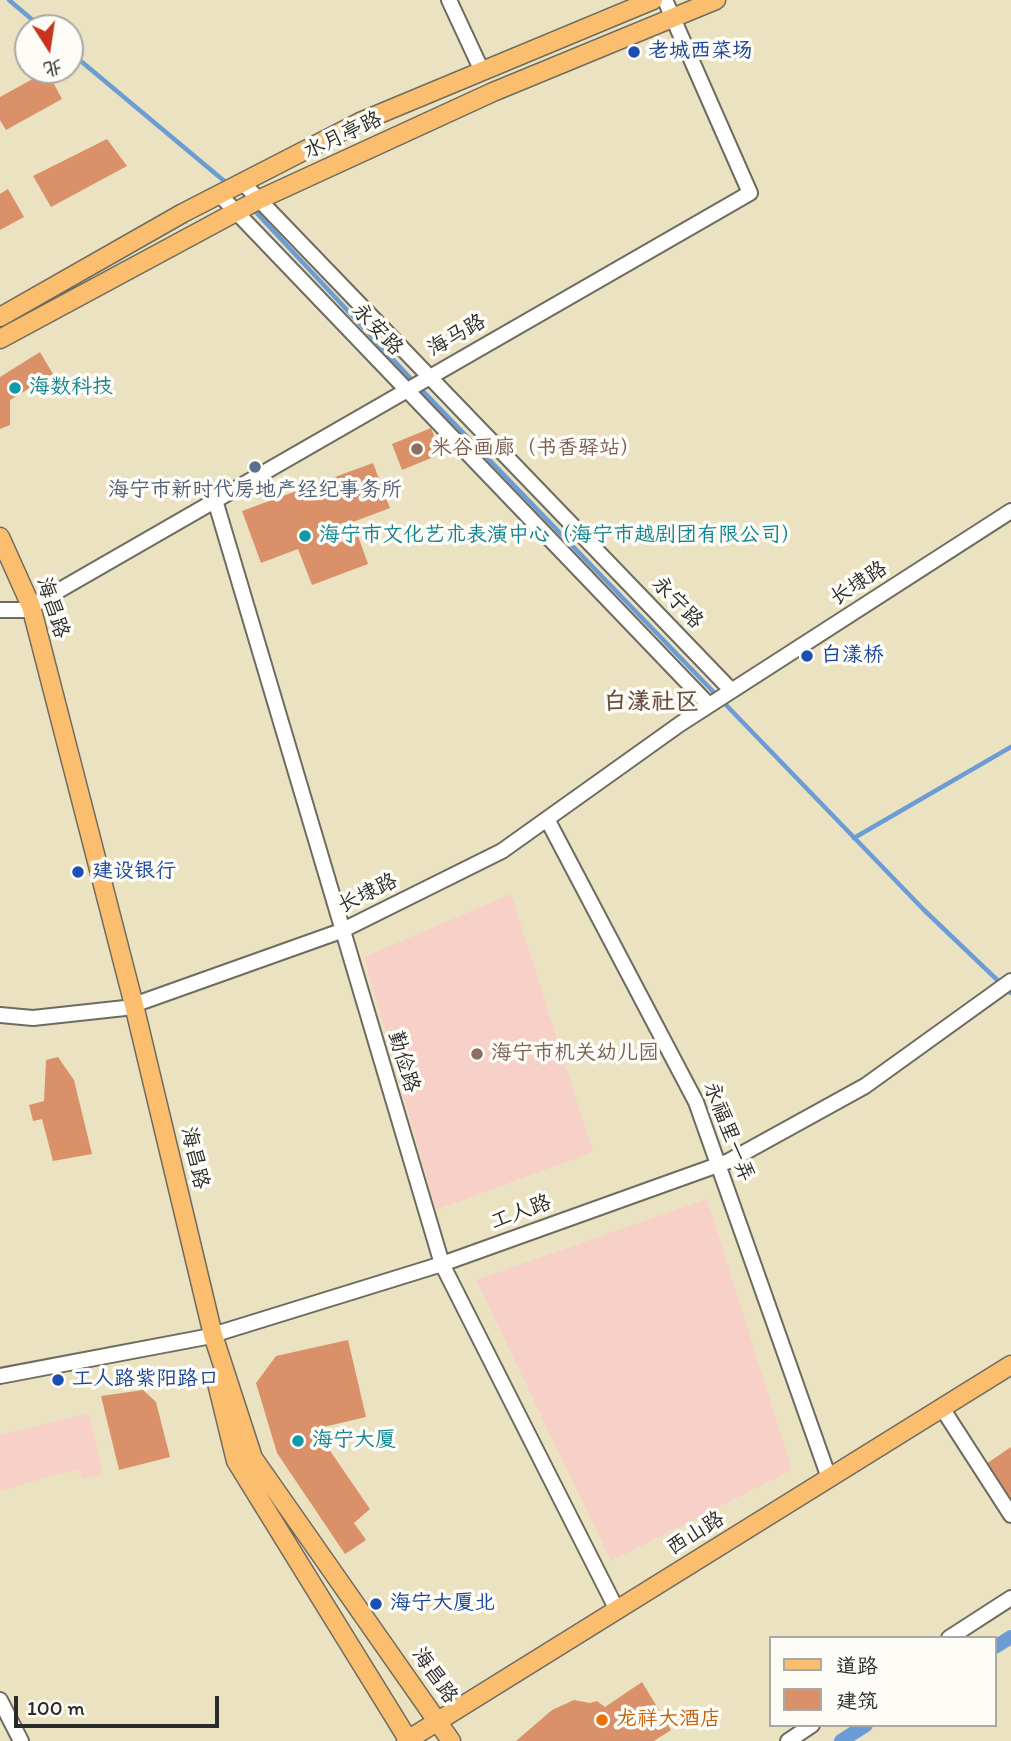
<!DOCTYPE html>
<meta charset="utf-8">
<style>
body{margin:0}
#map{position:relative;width:1011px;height:1741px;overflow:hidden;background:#ebe2c1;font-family:Itim,"LXGW WenKai TC",sans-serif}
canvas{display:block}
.legend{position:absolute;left:769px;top:1636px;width:228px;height:91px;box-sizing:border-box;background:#fdfcf7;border:2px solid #a9a8a5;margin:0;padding:9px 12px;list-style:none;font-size:21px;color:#2b2b2b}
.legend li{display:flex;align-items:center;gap:14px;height:35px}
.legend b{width:35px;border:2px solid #a9a8a5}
.north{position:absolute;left:14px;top:14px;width:70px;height:70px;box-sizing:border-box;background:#fdfcf7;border:2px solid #a9a8a5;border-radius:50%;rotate:168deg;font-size:19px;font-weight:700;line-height:28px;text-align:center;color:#2b2b2b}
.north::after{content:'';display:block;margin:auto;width:24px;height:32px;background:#c8321e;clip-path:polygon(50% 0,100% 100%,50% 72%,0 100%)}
.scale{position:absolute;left:14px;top:1696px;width:205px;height:32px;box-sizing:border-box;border:4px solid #2b2b2b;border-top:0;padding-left:9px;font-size:21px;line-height:24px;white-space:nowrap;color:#2b2b2b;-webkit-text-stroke:5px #fdfcf7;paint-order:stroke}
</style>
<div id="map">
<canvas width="1011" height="1741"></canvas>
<ul class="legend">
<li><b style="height:9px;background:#fabe6e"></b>道路</li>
<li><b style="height:19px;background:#da916a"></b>建筑</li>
</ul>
<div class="north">北</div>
<div class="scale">100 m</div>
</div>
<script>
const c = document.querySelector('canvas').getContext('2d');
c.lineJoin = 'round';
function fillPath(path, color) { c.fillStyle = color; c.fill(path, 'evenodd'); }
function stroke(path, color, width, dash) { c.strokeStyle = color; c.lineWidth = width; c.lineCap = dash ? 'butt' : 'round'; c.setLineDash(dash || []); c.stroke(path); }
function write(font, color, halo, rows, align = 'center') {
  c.font = font + ' Itim,"LXGW WenKai TC",sans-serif'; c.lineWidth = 7; c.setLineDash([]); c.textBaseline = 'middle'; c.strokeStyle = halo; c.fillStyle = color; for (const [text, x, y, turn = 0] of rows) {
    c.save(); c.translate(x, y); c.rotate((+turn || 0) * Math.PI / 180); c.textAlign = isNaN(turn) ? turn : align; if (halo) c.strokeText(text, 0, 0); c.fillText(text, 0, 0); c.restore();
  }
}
const built = new Path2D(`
 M511,894L593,1152L436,1210L364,957Z
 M707,1199L792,1470L611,1561L476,1280Z
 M89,1413L103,1474L83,1479L77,1469L0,1491V1435Z`);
const stream = new Path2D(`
 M9,0L42,28
 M70,52L229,185
 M253,209L414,382
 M420,388L924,910L1011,993
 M854,838L1011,747`);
const canal = new Path2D(`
 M995,1647L1011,1637
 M841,1741L866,1725`);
const building = new Path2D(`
 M47,71L62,99L6,130L0,120V97Z
 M107,139L127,166L51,207L33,176Z
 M8,189L24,217L0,230V194Z
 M40,352L53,374L10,400V425L0,429V377Z
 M431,428L441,454L402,470L392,444Z
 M373,463L390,508L353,522L368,564L312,585L298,549L261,563L242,511Z
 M58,1057L74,1080L92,1154L53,1161L42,1119L33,1121L29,1105L44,1101L46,1060Z
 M348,1340L366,1417L315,1429L370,1509L354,1523L366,1540L345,1554L277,1453L256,1383L276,1356Z
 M143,1390L156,1402L170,1457L119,1470L101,1396Z
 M1011,1447V1505L983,1466Z
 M642,1682L671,1730L654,1741H516L552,1710L574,1700L590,1703L597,1701L605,1707Z`);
const minor = new Path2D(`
 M449,0L482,71
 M242,182L731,690
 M219,194L709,705
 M215,500L442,1264L617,1610
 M0,610H25L750,193L665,0
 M547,819L696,1102L829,1478
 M0,1015L33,1018L125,1008L341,931L502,851L680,724L1011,511
 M0,1376L206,1337L442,1264L729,1161L865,1086L1011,981
 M942,1408L1011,1515
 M949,1638L1011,1598
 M0,1700L21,1741
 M788,1741L812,1725`);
const major = new Path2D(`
 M0,317L183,213L360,122L653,0
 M0,339L258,200L493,92L716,0
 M0,537L31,606L134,1005L213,1335L253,1458L451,1741
 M216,1379L236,1461L409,1741
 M406,1741L1011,1365`);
const markers = [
 [634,52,7,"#1a4fb4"],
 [15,388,7,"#0f9aa8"],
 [417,449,7,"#8d6e63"],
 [255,467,7,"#5c6f8a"],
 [305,536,7,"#0f9aa8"],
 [807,656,7,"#1a4fb4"],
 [78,872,7,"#1a4fb4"],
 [477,1054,7,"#8d6e63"],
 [58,1380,7,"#1a4fb4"],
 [298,1441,7,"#0f9aa8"],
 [376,1604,7,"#1a4fb4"],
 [602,1720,7,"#e8710a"]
];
const transitNames = [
 ["老城西菜场",648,52],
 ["白漾桥",821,656],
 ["建设银行",92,872],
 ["工人路紫阳路口",72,1380],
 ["海宁大厦北",390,1604]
];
const streetNames = [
 ["水月亭路",343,136,-25],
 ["永安路",377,330,46],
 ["海马路",457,336,-30],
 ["长埭路",859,584,-33],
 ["永宁路",677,603,46],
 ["海昌路",52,608,72],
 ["长埭路",368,894,-26],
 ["勤俭路",403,1062,73],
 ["永福里一弄",728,1132,69],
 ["海昌路",194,1158,77],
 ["工人路",521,1213,-20],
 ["西山路",696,1534,-32],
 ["海昌路",434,1676,55]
];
const cultureNames = [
 ["海数科技",29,388],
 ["海宁市文化艺术表演中心（海宁市越剧团有限公司）",319,536],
 ["海宁大厦",312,1441]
];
const educationNames = [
 ["米谷画廊（书香驿站）",431,449],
 ["海宁市机关幼儿园",491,1054]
];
const serviceNames = [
 ["海宁市新时代房地产经纪事务所",255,491]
];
const foodNames = [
 ["龙祥大酒店",616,1720]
];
const quarterNames = [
 ["白漾社区",651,703]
];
fillPath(built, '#f7d1c8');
stroke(stream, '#6c9cd5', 4.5);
stroke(canal, '#6c9cd5', 14);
fillPath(building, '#da916a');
stroke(minor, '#6e6b60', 18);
stroke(major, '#6e6b60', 21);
stroke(minor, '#fff', 14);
stroke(major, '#fabe6e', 18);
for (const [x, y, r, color] of markers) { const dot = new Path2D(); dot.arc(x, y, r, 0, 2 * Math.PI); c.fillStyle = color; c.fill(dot); stroke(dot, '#fdfcf7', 2.5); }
write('21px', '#164399', '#fdfcf7', transitNames, 'left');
write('21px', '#2b2b2b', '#fdfcf7', streetNames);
write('21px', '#0d838f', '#fdfcf7', cultureNames, 'left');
write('21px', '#785e54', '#fdfcf7', educationNames, 'left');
write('21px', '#4e5e75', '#fdfcf7', serviceNames);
write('21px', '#c56008', '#fdfcf7', foodNames, 'left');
write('bold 24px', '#684f41', '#fdfcf7', quarterNames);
</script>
